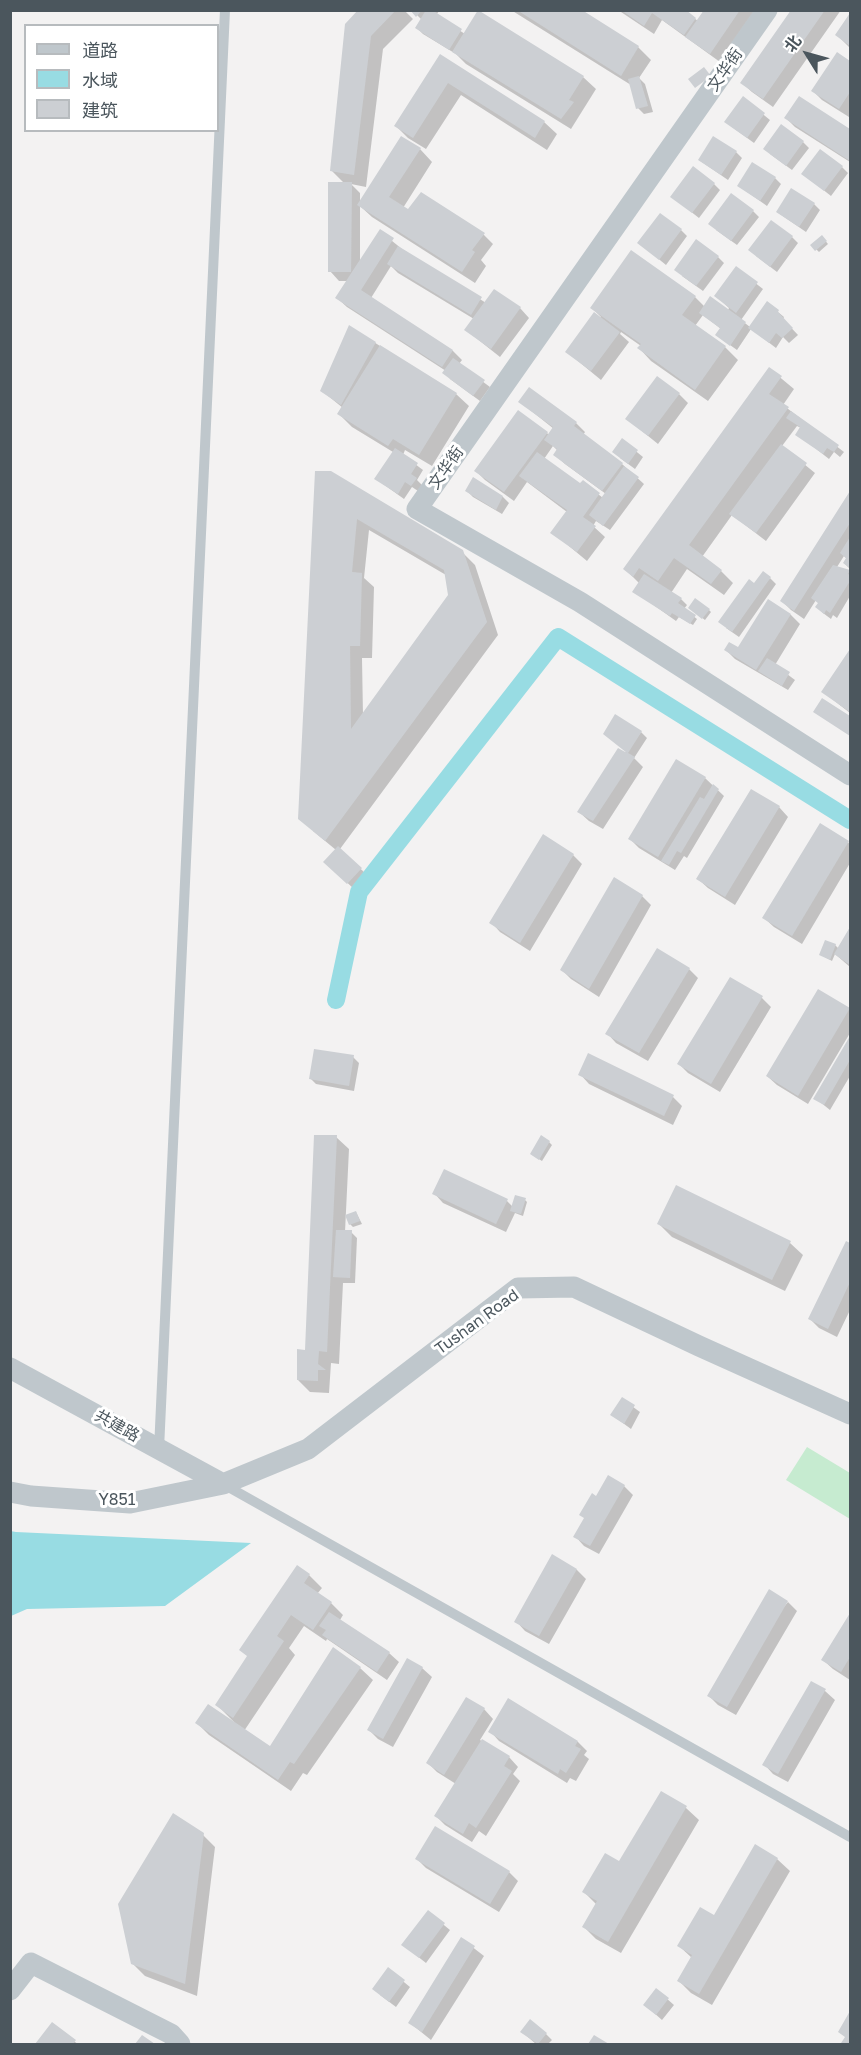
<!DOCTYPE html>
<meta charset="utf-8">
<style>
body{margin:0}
#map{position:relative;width:861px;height:2055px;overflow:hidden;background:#f3f2f2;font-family:"Golos Text","Noto Sans SC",sans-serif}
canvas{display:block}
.frame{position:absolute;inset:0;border:12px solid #4b565d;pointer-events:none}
.legend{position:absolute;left:24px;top:24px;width:195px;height:108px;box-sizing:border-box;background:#fff;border:2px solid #b7bbbe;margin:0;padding:8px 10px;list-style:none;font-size:18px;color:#4b565d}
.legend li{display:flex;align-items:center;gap:12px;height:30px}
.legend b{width:30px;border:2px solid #b7bbbe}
.north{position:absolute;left:777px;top:24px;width:60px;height:60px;-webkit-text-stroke:4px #fff;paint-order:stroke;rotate:307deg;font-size:16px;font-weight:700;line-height:24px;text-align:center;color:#4b565d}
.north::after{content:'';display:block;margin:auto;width:21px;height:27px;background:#4b565d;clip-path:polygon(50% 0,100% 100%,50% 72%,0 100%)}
</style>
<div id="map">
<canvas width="861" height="2055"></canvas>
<div class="frame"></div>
<ul class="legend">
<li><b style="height:8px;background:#bfc7cc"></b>道路</li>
<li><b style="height:16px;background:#98dce3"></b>水域</li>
<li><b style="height:16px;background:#cccfd3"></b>建筑</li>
</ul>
<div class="north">北</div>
</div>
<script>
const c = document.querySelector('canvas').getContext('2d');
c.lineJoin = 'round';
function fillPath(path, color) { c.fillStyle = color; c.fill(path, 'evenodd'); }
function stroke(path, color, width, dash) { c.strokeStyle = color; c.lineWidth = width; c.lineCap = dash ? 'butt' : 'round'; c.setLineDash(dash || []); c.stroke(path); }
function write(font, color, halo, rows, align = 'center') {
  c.font = font + ' "Golos Text","Noto Sans SC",sans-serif'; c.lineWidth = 6; c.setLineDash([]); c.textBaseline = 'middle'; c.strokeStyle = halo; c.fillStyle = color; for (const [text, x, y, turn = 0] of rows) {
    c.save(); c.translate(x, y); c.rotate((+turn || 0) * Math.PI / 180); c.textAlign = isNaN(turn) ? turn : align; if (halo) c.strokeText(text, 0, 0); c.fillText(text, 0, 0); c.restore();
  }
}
const green = new Path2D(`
 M807,1447L850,1473V1519L786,1480Z`);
const water = new Path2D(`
 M10,1531L16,1532L251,1543L165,1606L27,1609L11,1616Z`);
const shadow = new Path2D(`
 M361,10H404L413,19L383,49L366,187L351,184L360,193V203L420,149L432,162L403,208L408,211L422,194L484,235L493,244L481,260L486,266L475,283L372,217L360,206V264L381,232L402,249L486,303L495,291L520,308L529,318L500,357L466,330L474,319L398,273L391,266L371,298L453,351L462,360L459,364L490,387L480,401L450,379L446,371L347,307L337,298L348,281H339L330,271L345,184L332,171Z
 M412,10H440L436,15L465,34L583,77L596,89L571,129L466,64L456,54L423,34L417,28L422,20Z
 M511,10H579L638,47L651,60L639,78L645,84L653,112L644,114L638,108L631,85Z
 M618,10H683L698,21L706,10H756L720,62L662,20L654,34Z
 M793,10H841L773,107L752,92L742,83Z
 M850,15V48L837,35Z
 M837,54L850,62V115L849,117L822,100L813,91Z
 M440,56L544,122L557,134L547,150L461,95L426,149L408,138L396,126Z
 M743,98L770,120L754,143L732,127Z
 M799,98L850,131V162L795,127L786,118Z
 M803,142L809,148L792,170L770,154Z
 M736,152L742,158L728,180L699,160Z
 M842,167L848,173L831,196L803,174Z
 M775,178L781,184L767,206L739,186Z
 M714,184L720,190L699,218L672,197Z
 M814,204L820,210L806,232L777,212Z
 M753,211L759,217L737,245L716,230Z
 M681,230L687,236L666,265L639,243Z
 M792,237L798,243L777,272L756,256Z
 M822,237L828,244L819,252L812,245Z
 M718,257L724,263L703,291L682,276Z
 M736,268L763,289L741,320L750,327L767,303L784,317L783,319L798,335L789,343L783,337L776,348L751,329L737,350L723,340L721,329L703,315L695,326L725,347L738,360L708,401L651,361L639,348L641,346L621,332L620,334L629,342L601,380L567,352L601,317L592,308L695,297L705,307L728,310L729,308L716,296Z
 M350,327L456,394L469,406L432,466L405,450L403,455L423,470L417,480L422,485L418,491L412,487L404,499L376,479L393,452L352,427L339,414L343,408L322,391Z
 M770,369L794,389L783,405L844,452L840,457L834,452L829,459L797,434L801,428L797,426L782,446L815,473L766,541L732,515L702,557L721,571L733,583L724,595L687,569L671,593L681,599L687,605L684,609L697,619L693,625L679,617L676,621L634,591L639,583L625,569Z
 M679,394L688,403L658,444L627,419Z
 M520,402L576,423L585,432L583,435L622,464L644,484L610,530L596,521L593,526L605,537L587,561L552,532L567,512L527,482L514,501L485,480L476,471L547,433L549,435L554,429ZM553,446L558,451L555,455L565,464L606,494L603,498L583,482L581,485L544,459Z
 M622,440L643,457L635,469L620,458Z
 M317,472L462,552L475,565L498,635L340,849L367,875L354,889L325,862L336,850L313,831ZM369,530L446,575L449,595L363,716L362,658H372L374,587L364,578Z
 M473,479L503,497L509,503L502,514L473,497L467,491Z
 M850,494V569L844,563L847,559L844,556L837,567L850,572V596L837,618L833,615L831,619L823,613L817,607L819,604L816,600L804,619L791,610L782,601Z
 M770,578L776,584L739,637L726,628Z
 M768,602L791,615L800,624L775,665L795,680L788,690L735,659L726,650L739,649Z
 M692,610H709L711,612L705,620Z
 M850,652V713L823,692Z
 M641,732L647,738L634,758L643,767L603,829L589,821L579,812Z
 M705,778L724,796L687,858L684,856L675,870L639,848L630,839Z
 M779,807L788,817L735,905L708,888L698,879Z
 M848,842L850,845V863L802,944L774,927L764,918Z
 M573,855L582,864L530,951L500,932L491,922Z
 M642,896L651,905L599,997L571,979L562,970Z
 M850,930V967L835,954L832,961L821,955L835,945L839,949Z
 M689,969L698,978L648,1061L616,1043L607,1033Z
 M731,979L762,998L771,1007L720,1092L688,1073L679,1064Z
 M819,991L850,1010V1033L808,1104L777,1085L767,1076Z
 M850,1039V1076L830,1110L815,1098Z
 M353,1057L359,1063L354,1091L316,1084L310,1078Z
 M580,1074L673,1097L682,1106L673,1125L589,1084Z
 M336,1137L349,1149L345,1232H351L357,1238L355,1283H343L339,1364L331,1363L329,1393L310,1392L298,1380L306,1351Z
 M549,1142L552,1145L542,1161L534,1156Z
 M434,1193L507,1201L513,1207L525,1200L527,1202L523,1216L515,1213L506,1232L443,1203Z
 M356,1212L362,1224L353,1227L350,1224Z
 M659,1224L790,1243L803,1255L785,1291L672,1237Z
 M847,1243L850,1244V1310L837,1337L819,1328L810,1319Z
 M622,1399L640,1412L631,1429L612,1415Z
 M624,1486L633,1495L599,1554L584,1546L575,1536L597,1498Z
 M553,1556L577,1570L586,1579L549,1644L525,1631L516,1621Z
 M297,1567L309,1575L322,1588L317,1594L331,1603L343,1615L340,1620L389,1653L399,1662L387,1680L327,1639L326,1641L304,1626L289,1648L295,1655L244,1731L271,1748L333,1650L360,1668L373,1680L307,1775L303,1773L291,1791L209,1735L197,1723L234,1722L217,1705L248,1657Z
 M788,1602L797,1611L736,1715L718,1705L709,1696Z
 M850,1616V1680L833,1669L823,1660Z
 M422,1668L432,1677L393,1747L378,1739L369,1730Z
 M811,1683L825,1691L835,1700L788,1782L773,1774L764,1764Z
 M509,1700L578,1742L587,1751L584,1755L589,1759L576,1781L570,1778L567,1783L499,1741L490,1731Z
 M484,1709L493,1719L480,1740L509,1757L518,1767L513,1774L520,1781L486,1836L479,1831L472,1842L445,1825L436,1816L456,1784L437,1772L428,1763Z
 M661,1793L686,1808L699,1820L621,1953L596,1939L584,1927L597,1905L584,1892L620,1863Z
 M203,1835L215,1847L197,1996L145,1976L132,1963Z
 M417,1859L509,1872L518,1881L499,1912L426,1868Z
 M777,1859L790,1871L712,2005L691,1993L679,1981L692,1958L679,1946L715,1917Z
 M428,1912L450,1930L426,1963L403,1945Z
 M462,1939L484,1956L431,2040L410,2023Z
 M388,1969L410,1987L396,2007L380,1995Z
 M657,1990L674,2005L662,2020L645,2005Z
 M52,2024L75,2042L78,2044H37Z
 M522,2032L546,2034L552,2040L548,2044H536Z`);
const canal = new Path2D(`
 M336,1000L359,892L558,637L850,820`);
const building = new Path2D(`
 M358,10H396L371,36L354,175L330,171L345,24Z
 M410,10H422L416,17Z
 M426,10H432L462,29L449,50L415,28Z
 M478,10L584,76L569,100L574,102L561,119L452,52Z
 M517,10H582L639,46L621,76Z
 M621,10H686L696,18L684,35L652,13L644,26Z
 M704,10H740L710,54L685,37Z
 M791,10H825L763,99L740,83Z
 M850,13V46L835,35Z
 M837,52L850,61V92L839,109L811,91Z
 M440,54L545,121L535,138L448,83L413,138L394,126Z
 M704,67L711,76L695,88L688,79Z
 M639,76L648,106L636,109L628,79Z
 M743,96L765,113L747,138L724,122Z
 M799,96L850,129V161L784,118Z
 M781,124L804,141L786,166L763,149Z
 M401,136L421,148L389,197L408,209L421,192L485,233L472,250L475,252L462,272L357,205Z
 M713,136L737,151L721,175L698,160Z
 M820,149L843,166L824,191L801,174Z
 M752,162L776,177L760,201L737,186Z
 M693,166L715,183L692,213L670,197Z
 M328,182H352L351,272H328Z
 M791,188L815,203L799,227L776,212Z
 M731,193L754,210L731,241L708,224Z
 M660,213L682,229L659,260L637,243Z
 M771,220L793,236L770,267L748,250Z
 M380,229L394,238L361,290L453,350L442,367L335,298Z
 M822,235L827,241L815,251L810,245Z
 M696,239L719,256L696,286L674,270Z
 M398,246L482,297L471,315L387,264Z
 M631,250L696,296L682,315L726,346L695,390L637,348L641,344L590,308Z
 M736,266L758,282L736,313L714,296Z
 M494,289L521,307L491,349L464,330Z
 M710,296L746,322L730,346L715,335L720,328L699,313Z
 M767,301L779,310L778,312L793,328L782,338L776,333L769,343L748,328Z
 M594,312L620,332L591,371L565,352Z
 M349,325L376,342L341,405L320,391Z
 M380,345L457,393L419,455L393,439L388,446L337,414Z
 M453,358L485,380L473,396L442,373Z
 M769,367L782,376L769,394L789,407L689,545L722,570L711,584L674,558L658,581L639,568L633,577L623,569Z
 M657,376L680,393L648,436L625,419Z
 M529,387L577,422L574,426L623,463L602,491L553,455L557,449L544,440L553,427L518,402Z
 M518,410L548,432L504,492L474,471Z
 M791,411L839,445L834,452L827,448L823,454L795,435L800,427L786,418Z
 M622,438L638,450L628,464L612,452Z
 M781,444L807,463L756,533L729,514Z
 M395,448L418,463L411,474L417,478L411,486L405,482L398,494L374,479Z
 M537,452L580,483L583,480L600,493L583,517L596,526L577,552L550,533L567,510L519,476Z
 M624,466L639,477L603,526L589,515Z
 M315,471H331L463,550L487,622L325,841L298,819ZM357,519L444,570L448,595L351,729L350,646H360L362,573L352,572Z
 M473,477L503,496L496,510L465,491Z
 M850,491V523L794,611L780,601Z
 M850,537V568L843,563L846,558L840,553Z
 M833,565L850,570L848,574L850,575V581L830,613L826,610L824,614L815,607L818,603L811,598Z
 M763,571L771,577L732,632L718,622L749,579L754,583Z
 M644,574L682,598L678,603L696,615L690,624L672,613L670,616L632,592Z
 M695,598L710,609L702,619L688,608Z
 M768,599L791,614L756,670L724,650L729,642L738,647Z
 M850,649V712L821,692Z
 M767,658L790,672L782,686L758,671Z
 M822,698L850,716V736L813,712Z
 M615,714L642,731L628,753L635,757L593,821L577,812L618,748L627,753L603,734Z
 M676,759L706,777L658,857L628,839Z
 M713,784L719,789L681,853L677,851L669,865L661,861L700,797L704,799Z
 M751,789L780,806L725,897L696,879Z
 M820,823L849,841L792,936L762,918Z
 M543,834L574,854L520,943L489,923Z
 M338,846L362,868L347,884L323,862Z
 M614,877L643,895L589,989L560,970Z
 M850,927V965L834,954Z
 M825,940L836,944L830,960L819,955Z
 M657,948L690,968L639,1053L605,1034Z
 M730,977L763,996L711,1084L677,1064Z
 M818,989L850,1008L798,1096L766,1076Z
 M850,1036V1060L824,1105L813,1099Z
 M314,1049L354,1055L349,1086L309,1079Z
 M588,1053L674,1095L664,1116L578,1075Z
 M314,1135H337L327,1352L319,1351L318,1364L326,1370H318V1381L297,1380V1349L305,1350Z
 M541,1135L550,1141L539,1160L530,1154Z
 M444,1169L508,1199L496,1224L432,1194Z
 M676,1185L791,1241L772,1280L657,1224Z
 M515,1195L526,1198L521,1214L510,1211Z
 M356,1211L360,1221L349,1225L345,1215Z
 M336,1230H352L350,1278L333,1277Z
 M846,1241L850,1243V1282L828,1329L808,1319Z
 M622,1397L635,1405L624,1424L610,1415Z
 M608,1475L625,1485L590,1546L573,1537L584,1518L579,1515L592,1493L596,1496Z
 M552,1554L577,1569L539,1636L514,1622Z
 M297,1565L310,1574L304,1583L332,1602L313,1630L291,1615L277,1636L284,1641L233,1718L215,1705L247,1656L239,1650Z
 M769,1589L788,1601L727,1707L707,1696Z
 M329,1612L390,1652L377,1672L322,1635L326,1630L319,1626Z
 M850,1613V1657L841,1672L821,1660Z
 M333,1647L361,1667L294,1764L290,1762L278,1780L195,1723L208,1704L270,1746Z
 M407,1658L423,1667L383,1739L367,1730Z
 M811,1681L826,1689L778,1774L762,1765Z
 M466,1697L485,1708L444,1775L426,1763Z
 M508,1698L578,1741L575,1746L581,1749L566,1773L560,1769L558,1774L488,1732Z
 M482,1739L510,1756L504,1766L512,1771L476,1828L469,1823L463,1834L434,1816Z
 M661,1791L687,1806L608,1942L582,1927L597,1901L582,1892L605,1853L619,1861Z
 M173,1813L204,1833L185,1984L131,1964L118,1904Z
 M435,1826L510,1871L490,1904L415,1859Z
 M755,1844L778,1858L699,1994L677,1981L692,1955L677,1946L700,1907L714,1915Z
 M428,1910L445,1923L419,1958L401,1945Z
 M461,1937L475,1946L422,2032L408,2023Z
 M388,1967L405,1980L389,2002L372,1989Z
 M656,1988L669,1998L656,2015L643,2005Z
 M850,2011V2044H844L841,2043L845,2037L838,2032Z
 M530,2019L547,2033L538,2044L520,2032Z
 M52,2022L76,2040L73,2044H35Z
 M142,2035L155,2044H135Z
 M594,2035L609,2044H588Z`);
const lane = new Path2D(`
 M159,1449L225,10
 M223,1484L850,1837`);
const street = new Path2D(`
 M767,10L417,509L580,602L850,775
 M10,1368L223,1484
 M10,1492L31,1496L130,1503L223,1484L308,1449L518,1288L574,1287L699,1346L850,1414
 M10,1990L31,1963L171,2034L180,2044`);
const streetNames = [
 ["文华街",725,70,-55],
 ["文华街",446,468,-55],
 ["Tushan Road",477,1322,-36],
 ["共建路",117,1426,29],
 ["Y851",117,1500]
];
fillPath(green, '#c6ebd0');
fillPath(water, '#98dce3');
fillPath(shadow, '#0003');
stroke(canal, '#98dce3', 18);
fillPath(building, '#cccfd3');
stroke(lane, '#bfc7cc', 10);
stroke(street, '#bfc7cc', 21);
write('16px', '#4b565d', '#fff', streetNames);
</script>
